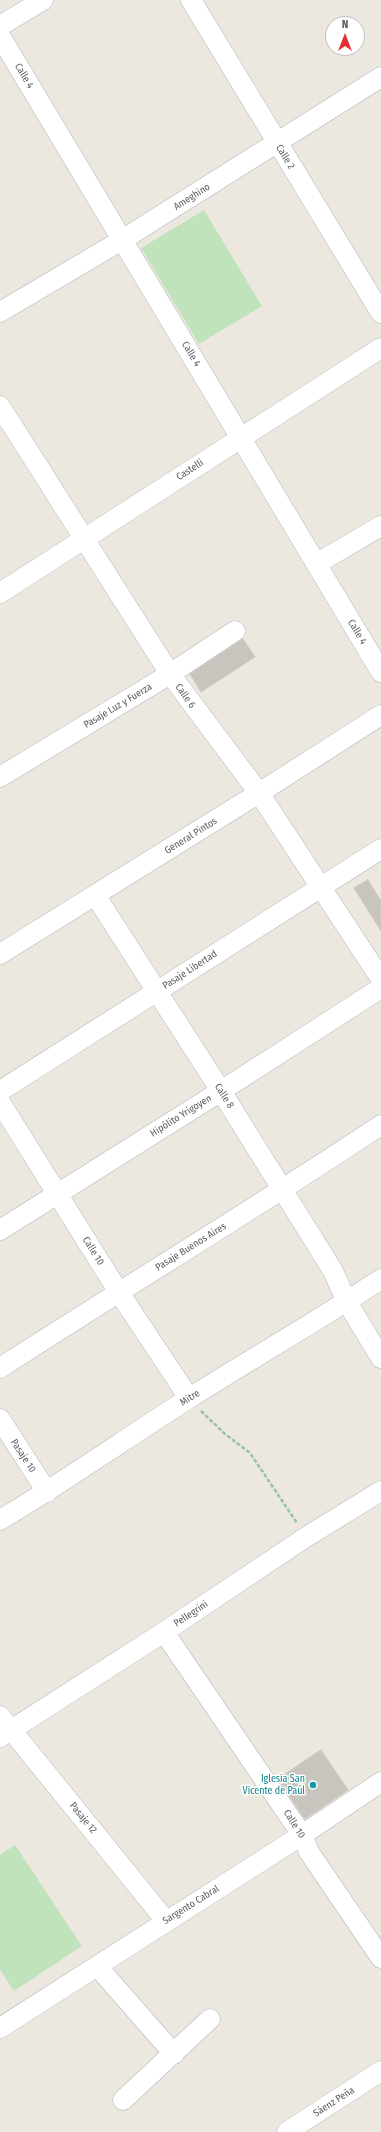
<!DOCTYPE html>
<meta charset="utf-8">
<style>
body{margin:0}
#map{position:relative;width:381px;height:2132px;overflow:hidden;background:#ece8e0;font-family:"Fira Sans Condensed",sans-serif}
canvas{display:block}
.north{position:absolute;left:325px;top:16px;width:40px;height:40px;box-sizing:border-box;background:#fff;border:1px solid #bdbec0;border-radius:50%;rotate:0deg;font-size:11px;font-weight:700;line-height:16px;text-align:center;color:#595d61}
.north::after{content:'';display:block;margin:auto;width:14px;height:18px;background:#e52d32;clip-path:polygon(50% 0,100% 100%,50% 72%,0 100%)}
</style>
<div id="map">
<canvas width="381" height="2132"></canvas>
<div class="north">N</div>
</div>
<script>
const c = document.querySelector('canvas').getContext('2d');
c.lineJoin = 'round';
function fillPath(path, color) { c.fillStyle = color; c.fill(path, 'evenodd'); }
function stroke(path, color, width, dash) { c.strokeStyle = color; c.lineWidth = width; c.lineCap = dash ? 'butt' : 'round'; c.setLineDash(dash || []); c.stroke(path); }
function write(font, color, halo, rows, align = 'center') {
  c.font = font + ' "Fira Sans Condensed",sans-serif'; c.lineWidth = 3; c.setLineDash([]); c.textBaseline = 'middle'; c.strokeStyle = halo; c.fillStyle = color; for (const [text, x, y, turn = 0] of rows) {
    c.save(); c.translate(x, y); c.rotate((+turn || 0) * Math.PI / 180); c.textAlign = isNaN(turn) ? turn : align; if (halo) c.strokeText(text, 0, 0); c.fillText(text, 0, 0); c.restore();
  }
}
const green = new Path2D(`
 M204,210L262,306L199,344L141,248Z
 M15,1845L82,1946L14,1991L0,1970V1855Z`);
const building = new Path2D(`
 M243,639L255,657L201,692L190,674Z
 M368,880L381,901V931L354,888Z
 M321,1750L348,1790L305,1819L278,1779Z`);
const path = new Path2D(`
 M201,1411L225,1434L250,1453L297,1523`);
const minor = new Path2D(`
 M191,0L381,313
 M0,26L43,0
 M0,36L381,672
 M0,312L122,240L381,77
 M0,406L170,674L259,793L381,979
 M316,564L381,526
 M0,593L381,348
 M0,777L170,674L235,631
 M95,895L221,1091L333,1271L347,1302L381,1358
 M0,954L259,793L381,715
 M0,1091L381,849
 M0,1102L118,1291L189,1398
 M0,1230L221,1091L381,988
 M0,1368C127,1286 256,1208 381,1125
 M0,1419L47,1492
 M0,1520C64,1482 125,1439 188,1399C252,1358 318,1321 381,1279
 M164,1632L302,1835L309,1852L381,1958
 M0,1716L166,1921
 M0,1737L164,1632L306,1537L381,1491
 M97,1966L174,2054
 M0,2028L302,1835L381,1782
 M123,2100L210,2019
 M287,2132L381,2071`);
const markers = [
 [313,1785,4,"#0f9aa8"]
];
const streetNames = [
 ["Calle 4",24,76,59],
 ["Calle 2",285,157,59],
 ["Ameghino",192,197,-32],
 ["Calle 4",191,354,59],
 ["Castelli",190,470,-33],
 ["Calle 4",357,632,59],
 ["Calle 6",185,696,55],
 ["Pasaje Luz y Fuerza",118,706,-31],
 ["General Pintos",191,836,-32],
 ["Pasaje Libertad",190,970,-33],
 ["Calle 8",224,1096,58],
 ["Hipólito Yrigoyen",181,1116,-32],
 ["Pasaje Buenos Aires",191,1247,-32],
 ["Calle 10",93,1251,58],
 ["Mitre",190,1398,-32],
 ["Pasaje 10",23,1456,57],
 ["Pellegrini",191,1614,-34],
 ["Pasaje 12",83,1818,51],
 ["Calle 10",294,1824,58],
 ["Sargento Cabral",191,1905,-32],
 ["Sáenz Peña",334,2102,-33]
];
const cultureNames = [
 ["Iglesia San",305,1779],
 ["Vicente de Paúl",305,1791]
];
fillPath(green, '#c0e3bc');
fillPath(building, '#c8c5bf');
stroke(building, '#d0c9be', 1);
stroke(minor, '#b3b7bb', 21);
stroke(path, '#96c49e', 2.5, [4, 2]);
stroke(minor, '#fff', 20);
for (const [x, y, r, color] of markers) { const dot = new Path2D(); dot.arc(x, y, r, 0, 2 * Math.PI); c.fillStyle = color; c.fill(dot); stroke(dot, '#fff', 1.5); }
write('10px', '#595d61', '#fff', streetNames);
write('10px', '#0d838f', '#fff', cultureNames, 'right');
</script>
